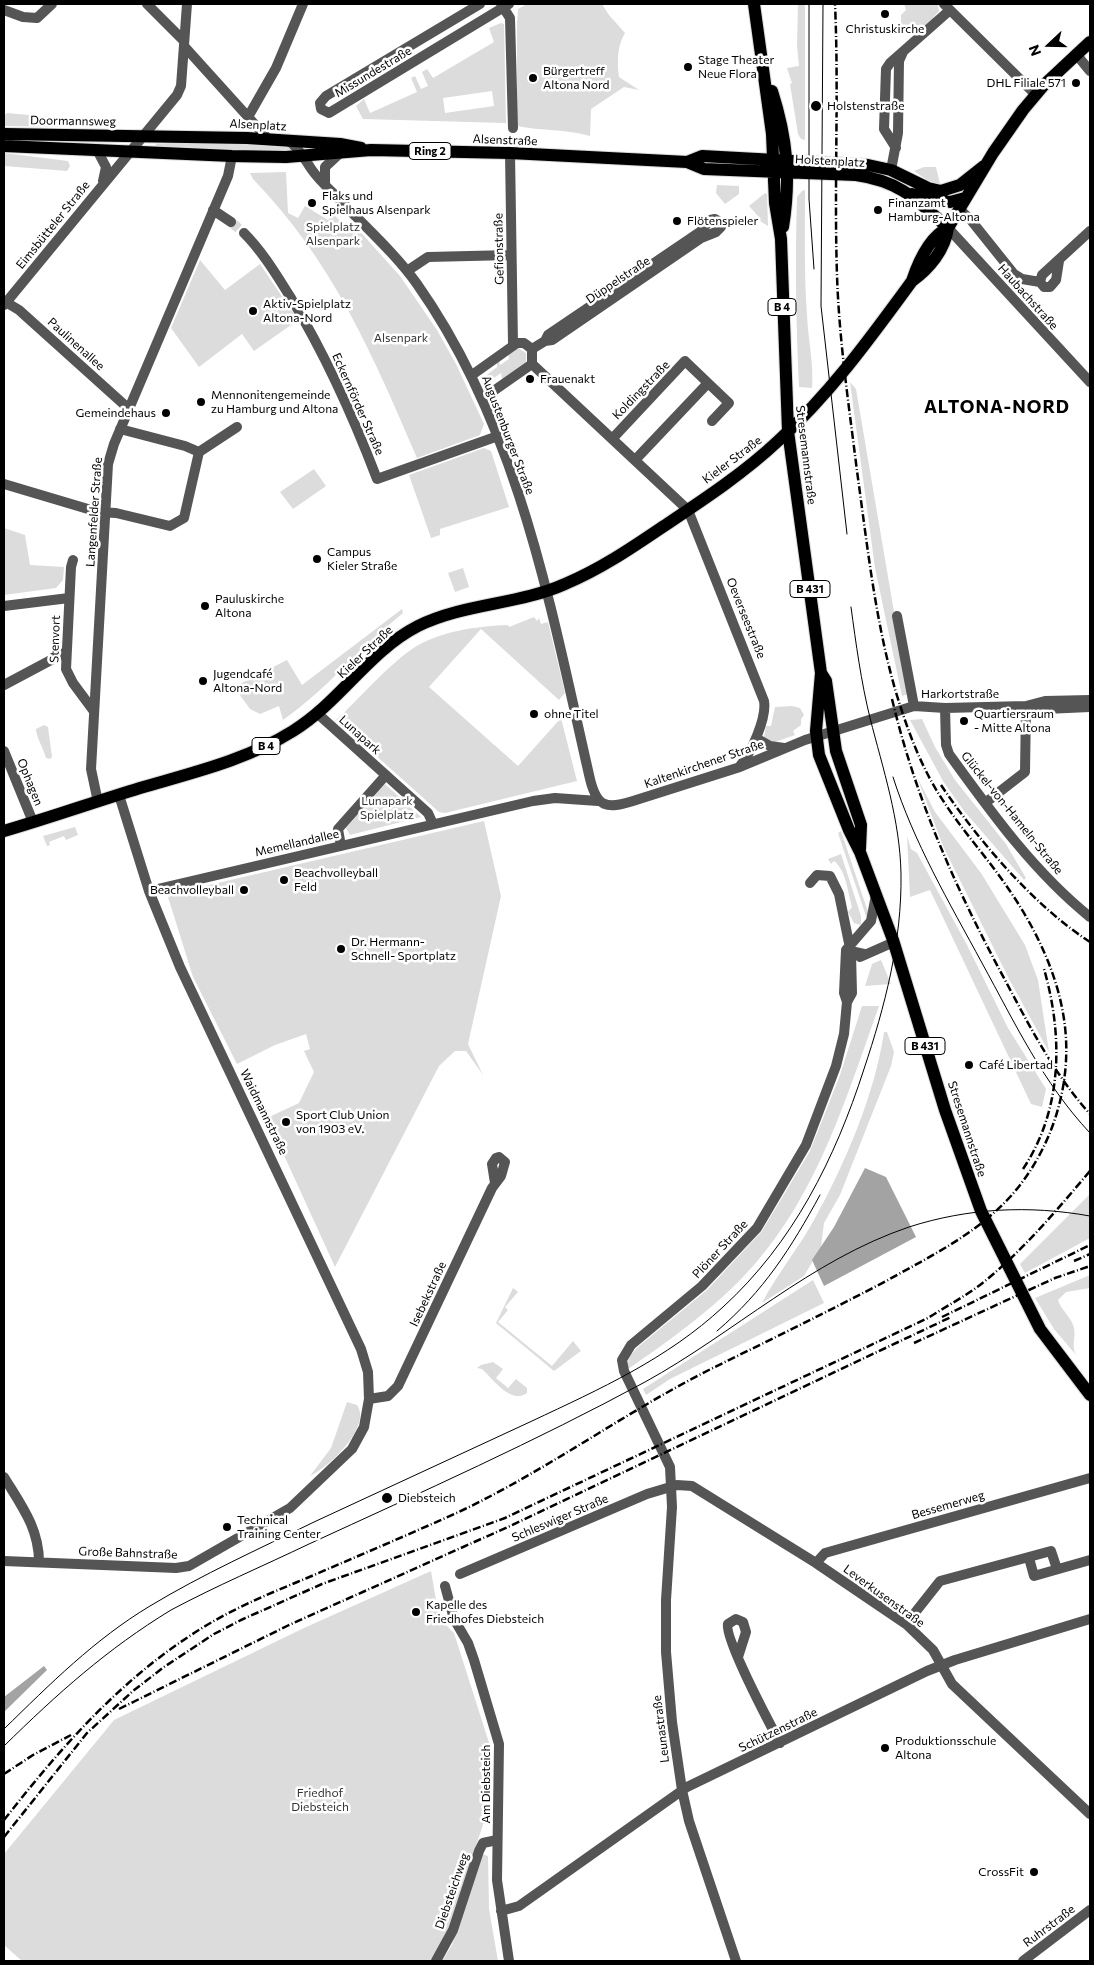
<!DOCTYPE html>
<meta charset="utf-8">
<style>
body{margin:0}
#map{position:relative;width:1094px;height:1965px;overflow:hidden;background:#fff;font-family:Commissioner,sans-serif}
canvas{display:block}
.frame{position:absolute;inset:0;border:5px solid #000;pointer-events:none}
.north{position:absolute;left:1024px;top:20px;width:50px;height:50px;-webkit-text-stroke:4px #fff;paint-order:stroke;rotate:249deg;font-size:14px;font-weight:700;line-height:20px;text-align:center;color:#000}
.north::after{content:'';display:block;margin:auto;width:18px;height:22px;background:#000;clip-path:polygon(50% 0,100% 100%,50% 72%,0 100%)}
</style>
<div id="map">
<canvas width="1094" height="1965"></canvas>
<div class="frame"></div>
<div class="north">N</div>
</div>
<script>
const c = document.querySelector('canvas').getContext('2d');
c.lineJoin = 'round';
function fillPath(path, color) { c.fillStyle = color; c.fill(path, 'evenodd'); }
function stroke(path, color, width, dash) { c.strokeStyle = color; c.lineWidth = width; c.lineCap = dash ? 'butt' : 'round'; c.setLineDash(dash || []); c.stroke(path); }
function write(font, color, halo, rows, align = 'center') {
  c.font = font + ' Commissioner,sans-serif'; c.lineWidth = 5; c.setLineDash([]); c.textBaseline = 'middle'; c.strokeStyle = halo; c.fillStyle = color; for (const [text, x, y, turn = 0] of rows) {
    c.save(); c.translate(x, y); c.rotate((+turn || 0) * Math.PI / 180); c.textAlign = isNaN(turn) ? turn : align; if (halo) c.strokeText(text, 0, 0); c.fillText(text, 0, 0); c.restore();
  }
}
const green = new Path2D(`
 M527,4H602L609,15L625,33C617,46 617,62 619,77L639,90L624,87L591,109L590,136C566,129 541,131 517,126V24L518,9Z
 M798,4H805V140L801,139L798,134L790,84L792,83L787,68L799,66L797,46Z
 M904,4H938L939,11L924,29L901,28V15L906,10Z
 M501,23L504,24L506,123L363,119L356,106L364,99L370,113L417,92L411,78L415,76L421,89L428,86L422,72L427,69L433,78L494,42L489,28ZM492,91L494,106L445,113L443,98Z
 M7,113L61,118L70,127L4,126V116Z
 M202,142L291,146L297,152L154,150L156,144Z
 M4,153L68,161L70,166L67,171L4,166Z
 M924,167H936L940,184L927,180L914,171Z
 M286,172L288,213L298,218L305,206L328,220L333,214L349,229L356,227L400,276L437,330L456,364L484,424L480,435L417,458C372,353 333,262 253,179L250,173Z
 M717,185L739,186V194L725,204L716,193Z
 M805,190C805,232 804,273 807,315C808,340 814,363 812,388L799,387C796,323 795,261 797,197L802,191Z
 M765,193L767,194L768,226L757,219L758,216L749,206Z
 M200,260L225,290L260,264L298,320L254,351L242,334L199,367L171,328Z
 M518,348L526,353V362L502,379L501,373L485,384L483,378L497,367V361L499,359L500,365L509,359L508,353Z
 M850,382L856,389L908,694L902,696L875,568Z
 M484,448L491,451L509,507L440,529V535L431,538L409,475Z
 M314,469L326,486L293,509L280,492Z
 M4,528L25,535L30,565L64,567L63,580L56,588L4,595Z
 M463,568L469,587L455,592L448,573Z
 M402,609L403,613C361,647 327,689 283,720L279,706L260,714L250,709L234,687L287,660L302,685Z
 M534,617L537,621L539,618L541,624L548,622L565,693L559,700L481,629L429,687L518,766L561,718L577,781L445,813L439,812L336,720C361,697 385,668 412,649C439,631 478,626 508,625L509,627Z
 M792,706L800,708L804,715L801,719V725L793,731L795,735L775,742L766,740L764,737L766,726H771L775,707Z
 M922,719L935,747L955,780L1006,844L1026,878L1024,880L964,811L943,781L910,720Z
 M44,725L48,727L52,757L50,759L46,758C43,747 36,737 36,729Z
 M917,777L935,812L981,873L1025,945L1038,980L1049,1052L1009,979L943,846Z
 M385,784L421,817L350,835L346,828Z
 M484,821L501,896L468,1044L483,1075L466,1051H455L439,1066L335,1267L267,1118L299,1103L314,1072L304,1051L310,1049L306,1034L275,1045L237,1064L193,977L168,897L179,892Z
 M75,827L78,835L66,840L64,836L49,842L50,845L47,846L43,836Z
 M841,831L868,912L867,919L838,833Z
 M907,836L911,849L917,853L967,945L1008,1028L1046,1089L1042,1107L1031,1104L930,890L910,897Z
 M841,854L861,916V925L854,923L848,912L852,907C848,893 846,870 834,861L831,864L828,859Z
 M881,960L891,984L865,986L872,964Z
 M862,1006H879C847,1096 818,1192 754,1265C718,1306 673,1338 628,1369C627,1359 631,1354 638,1347L707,1290L762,1231L810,1151L840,1075Z
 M884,1032H887L894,1052L891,1066L840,1195L824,1223L821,1247L804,1276L762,1303C777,1274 798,1249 814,1220C845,1164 875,1094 884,1032Z
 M1090,1194V1238L1025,1273L1020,1264Z
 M1090,1275V1288L1066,1292L1058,1300C1061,1310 1072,1318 1074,1328C1076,1338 1071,1345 1076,1355L1054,1329L1035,1298Z
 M813,1280L824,1303L670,1379L646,1395L643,1389Z
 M513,1288L518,1292L505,1307L508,1310L498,1322L552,1366L573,1341L581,1351L554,1371L496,1323Z
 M493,1362L503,1369L496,1378L508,1388L516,1379L527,1388V1393C511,1405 493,1379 482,1369L477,1368L481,1365Z
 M347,1402L357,1405C372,1427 329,1467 310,1476L331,1448Z
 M431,1571L439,1618L454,1633L491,1749L489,1807L448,1929L431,1961H22L4,1945V1854L114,1720L304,1628Z
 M482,1854L488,1856L489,1909L498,1961H442L452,1945Z`);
const water = new Path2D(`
 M865,1168L886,1177L916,1237L824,1286L812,1260L834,1227Z
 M44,1666L47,1670L4,1712V1697Z`);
const minorTunnel = new Path2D(`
 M231,222L244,233`);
const minor = new Path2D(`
 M147,4L184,41
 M480,4L326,96L320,103L321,109L329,113L509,4
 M501,4L510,18L513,128
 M944,4L1036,95
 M4,10L23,17L37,18L52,4
 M184,46L268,139
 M1076,54L1090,71
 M248,117L276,68L303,4
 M289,141C300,149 305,160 312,170C319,180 329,189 338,198C364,226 395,253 417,284C520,430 551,609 590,779C597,808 607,809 633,801L740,767L805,740L914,706L945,708L1026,706L1045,701L1090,700
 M896,148L884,129L886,69L890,63L950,10
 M97,150L106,167L103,181
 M510,153L513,344
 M891,170L898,133L899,61L903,52
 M325,185V167L339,154
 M959,209L970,219L1014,274L1022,279L1040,282
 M213,210L231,222
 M948,228L1090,382
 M244,233C263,252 277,276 291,298C326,356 353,416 377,479L498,436
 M1059,261L1056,280L1050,287H1044L1040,282L1042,275L1090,231
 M407,271L428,257L511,255
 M4,301L19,310L129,409
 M4,305L177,95L181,86L187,4
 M532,349L545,341L552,340L701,238L716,232L721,227L720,222L715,219L710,220L700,232L548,335L545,341
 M532,364L688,510L764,701C767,718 751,753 740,766
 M472,375L517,343H524L532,349V364L482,399
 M708,383L729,403L712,421
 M120,429L185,446L199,452
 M613,438L685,361L708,383L636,459
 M199,452L237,427
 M4,484L98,512L116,513L170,526L184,518L199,452
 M73,560L71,567L66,669L73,683L93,710
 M4,606L69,598
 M897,616L914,706
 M4,685L66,652
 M1032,706L1045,709L1090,707
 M945,708L946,745L949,754C991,812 1034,872 1090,917
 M318,714L428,813L433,824
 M756,738L770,746L784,748
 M4,751L33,822
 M98,802L91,769L108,464L114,444L228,176L232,156
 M985,803L1025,772L1026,706
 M341,846L338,829L386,775
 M149,891L533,801L555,798L598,801
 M846,950L864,954
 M860,957L894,942
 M847,1002L844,993L846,950L871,921L876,895
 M369,1399L388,1396L398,1386L492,1188L501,1176L505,1162L499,1157L496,1158L492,1164L495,1183
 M4,1477C21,1505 39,1528 39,1562
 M1029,1558L1034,1576L1090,1560
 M4,1561L176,1568L189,1566L290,1508L352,1449L364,1427L369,1399L368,1372L361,1349L180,967L149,891L119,795
 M816,1563L825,1553L1090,1478
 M460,1574L647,1494L677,1485L692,1486L816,1563L906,1624L933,1650L952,1684L1090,1814
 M445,1586L454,1619L468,1643L474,1660L499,1744L497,1880L509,1961
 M906,1624L940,1581L1051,1551L1057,1569
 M738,1657L746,1632L743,1622L736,1619L728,1624C723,1636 771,1726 780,1743
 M501,1911L519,1906L687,1787L927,1671L955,1660L1090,1619
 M436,1961L453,1930L479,1851L483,1843L497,1840
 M736,1961L689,1821L682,1790L672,1722L666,1652V1600L672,1507L670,1467L624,1371L622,1360L631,1345L702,1286L757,1228L806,1145L836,1066L844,1034L847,1002L852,993L851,953L839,894L830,876L817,875L810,883
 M1023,1961L1090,1910`);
const major = new Path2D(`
 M754,4L772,134L775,203L781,239L788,431L821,673L816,731L819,755L849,830L860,852L893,940L945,1110L981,1211L1040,1329L1090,1395
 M772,91C787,138 791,178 783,227
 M4,134L247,138L340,144L361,148
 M4,146L232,156L286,157L371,150L510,153L687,162L704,169L856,175C900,181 917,200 948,228
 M687,162L702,156L868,165L891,170L928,188L941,191L960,185L984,166
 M912,194L950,202L965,198
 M912,281C929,269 945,250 948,228L993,153L1023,110L1044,85L1090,42
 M821,673L826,681L836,751L861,825L860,849
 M4,831C49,818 94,802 140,788C191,773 247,760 293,731C340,702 369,651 418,626C465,603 518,605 565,584C601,569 633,547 664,526C703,500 744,473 778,441C830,394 871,337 912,281C918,263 929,237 948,228`);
const tram = new Path2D(`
 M809,4V199L814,269
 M823,4L821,306L847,534
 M893,777C914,843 949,902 982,963C1015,1023 1043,1083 1090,1133
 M717,1331C764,1291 791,1248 820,1195
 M4,1729C50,1684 95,1639 150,1606C203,1574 259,1549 314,1522C387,1488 459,1455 532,1421C600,1389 667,1359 723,1307C793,1243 835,1159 864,1069C885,1006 902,941 901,874C900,820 883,769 870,718C861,681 856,644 851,607
 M4,1746C57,1694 107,1649 171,1610C216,1586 263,1566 309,1544C422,1492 536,1441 645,1382C734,1333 811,1260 909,1227C968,1208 1029,1205 1090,1216`);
const rail = new Path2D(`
 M892,699C916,800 956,889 1005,980C1030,1027 1054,1074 1090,1114
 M941,785C978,840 1034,906 1090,942
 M1023,1169C1063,1109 1063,1035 1044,969
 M1074,1261L1090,1254
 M942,1317L1090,1245
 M914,1343L1055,1278L1090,1266
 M119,1709L289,1625L510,1526L951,1317
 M4,1774L33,1755L71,1735
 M4,1820C63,1745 124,1675 207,1625C239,1606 273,1592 307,1578C360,1555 413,1533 465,1509C554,1466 634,1406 723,1363C778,1336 833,1309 888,1280C931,1256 976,1234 1010,1197C1048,1155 1069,1096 1066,1039C1063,982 1036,927 1003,881C984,854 962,830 944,802C921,768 907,729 895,689C875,619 867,543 857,471C849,406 839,340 837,275C834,185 839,94 835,4
 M4,1837L87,1733L133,1691L164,1667L214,1634L241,1620L322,1584L505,1518L928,1318C945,1307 964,1297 980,1285C1022,1252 1056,1211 1090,1171`);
const markers = [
 [885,14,5,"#000"],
 [688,67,5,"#000"],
 [533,78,5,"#000"],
 [1076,83,5,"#000"],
 [816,106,6,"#000"],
 [312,203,5,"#000"],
 [878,210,5,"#000"],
 [677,221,5,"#000"],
 [253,311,5,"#000"],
 [530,379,5,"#000"],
 [201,402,5,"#000"],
 [166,413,5,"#000"],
 [317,559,5,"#000"],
 [205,606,5,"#000"],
 [203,681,5,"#000"],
 [534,714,5,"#000"],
 [964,721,5,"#000"],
 [284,880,5,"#000"],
 [244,890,5,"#000"],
 [341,949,5,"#000"],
 [969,1065,5,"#000"],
 [286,1122,5,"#000"],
 [387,1498,6,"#000"],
 [227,1527,5,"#000"],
 [416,1612,5,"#000"],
 [885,1748,5,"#000"],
 [1034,1872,5,"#000"]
];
const shields = [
 [430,151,42],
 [782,307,28],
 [810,589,40],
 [266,746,28],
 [925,1046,40]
];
const shieldNames = [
 ["Ring 2",430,151],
 ["B 4",782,307],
 ["B 431",810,589],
 ["B 4",266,746],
 ["B 431",925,1046]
];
const poiNames = [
 ["Christuskirche",885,29,"center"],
 ["Stage Theater",698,60],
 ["Neue Flora",698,74],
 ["Bürgertreff",543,71],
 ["Altona Nord",543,85],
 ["DHL Filiale 571",1066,83,"right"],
 ["Holstenstraße",827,106],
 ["Flaks und",322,196],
 ["Spielhaus Alsenpark",322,210],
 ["Finanzamt",888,203],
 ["Hamburg-Altona",888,217],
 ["Flötenspieler",687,221],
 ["Aktiv-Spielplatz",263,304],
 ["Altona-Nord",263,318],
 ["Frauenakt",540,379],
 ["Mennonitengemeinde",211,395],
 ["zu Hamburg und Altona",211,409],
 ["Gemeindehaus",156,413,"right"],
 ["Campus",327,552],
 ["Kieler Straße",327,566],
 ["Pauluskirche",215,599],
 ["Altona",215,613],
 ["Jugendcafé",213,674],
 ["Altona-Nord",213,688],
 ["ohne Titel",544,714],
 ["Quartiersraum",974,714],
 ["- Mitte Altona",974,728],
 ["Beachvolleyball",294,873],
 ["Feld",294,887],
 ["Beachvolleyball",234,890,"right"],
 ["Dr. Hermann-",351,942],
 ["Schnell- Sportplatz",351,956],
 ["Café Libertad",979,1065],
 ["Sport Club Union",296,1115],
 ["von 1903 eV.",296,1129],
 ["Diebsteich",398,1498],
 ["Technical",237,1520],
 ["Training Center",237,1534],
 ["Kapelle des",426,1605],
 ["Friedhofes Diebsteich",426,1619],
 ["Produktionsschule",895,1741],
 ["Altona",895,1755],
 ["CrossFit",1024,1872,"right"]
];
const streetNames = [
 ["Missundestraße",373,72,-31],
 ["Doormannsweg",73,121,1],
 ["Alsenplatz",258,125,3],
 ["Alsenstraße",505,140,2],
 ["Holstenplatz",830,161,3],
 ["Eimsbütteler Straße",53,225,-51],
 ["Gefionstraße",499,249,-91],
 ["Düppelstraße",618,280,-34],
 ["Haubachstraße",1028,297,48],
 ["Paulinenallee",76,344,42],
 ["Koldingstraße",641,390,-46],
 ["Eckernförder Straße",358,404,66],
 ["Augustenburger Straße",508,435,69],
 ["Stresemannstraße",806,455,83],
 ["Kieler Straße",732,460,-37],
 ["Langenfelder Straße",94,512,-86],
 ["Oeverseestraße",746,618,68],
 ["Stenvort",55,639,-88],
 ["Kieler Straße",365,652,-43],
 ["Harkortstraße",960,694],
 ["Lunapark",360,735,42],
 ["Kaltenkirchener Straße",704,764,-19],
 ["Ophagen",30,782,68],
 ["Glückel-von-Hameln-Straße",1012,813,51],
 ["Memellandallee",297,843,-13],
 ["Waidmannstraße",264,1112,64],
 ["Stresemannstraße",967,1129,72],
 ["Plöner Straße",720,1249,-47],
 ["Isebekstraße",428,1294,-65],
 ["Bessemerweg",948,1505,-16],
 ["Schleswiger Straße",560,1518,-23],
 ["Große Bahnstraße",128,1553,2],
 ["Leverkusenstraße",884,1596,36],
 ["Leunastraße",661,1729,-97],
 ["Schützenstraße",778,1730,-26],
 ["Am Diebsteich",486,1784,-90],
 ["Diebsteichweg",452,1891,-71],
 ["Ruhrstraße",1049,1926,-37]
];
const parkNames = [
 ["Spielplatz",333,227],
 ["Alsenpark",333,241],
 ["Alsenpark",401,338],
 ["Lunapark",387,801],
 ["Spielplatz",387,815],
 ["Friedhof",320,1793],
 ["Diebsteich",320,1807]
];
const districtNames = [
 ["ALTONA-NORD",997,407]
];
fillPath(green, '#dcdcdc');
fillPath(water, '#a3a3a3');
stroke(minorTunnel, '#d9d9d9', 10, [10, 5]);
stroke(major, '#dbdbdb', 14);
stroke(minor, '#555', 10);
stroke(major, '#000', 12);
stroke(tram, '#000', 1);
stroke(rail, '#000', 2.5, [8, 2.5, 1, 2.5]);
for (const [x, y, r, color] of markers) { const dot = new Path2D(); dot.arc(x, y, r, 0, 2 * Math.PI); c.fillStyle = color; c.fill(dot); stroke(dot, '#fff', 2); }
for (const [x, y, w] of shields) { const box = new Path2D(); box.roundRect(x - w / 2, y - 8.5, w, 17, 4); c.fillStyle = '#fff'; c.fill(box); stroke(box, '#000', 1); }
write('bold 11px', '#000', null, shieldNames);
write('12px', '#000', '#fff', poiNames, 'left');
write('12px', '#000', '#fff', streetNames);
write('12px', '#333', '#fff', parkNames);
c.letterSpacing = '1px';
write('bold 18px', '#000', '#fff', districtNames);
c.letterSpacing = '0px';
</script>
